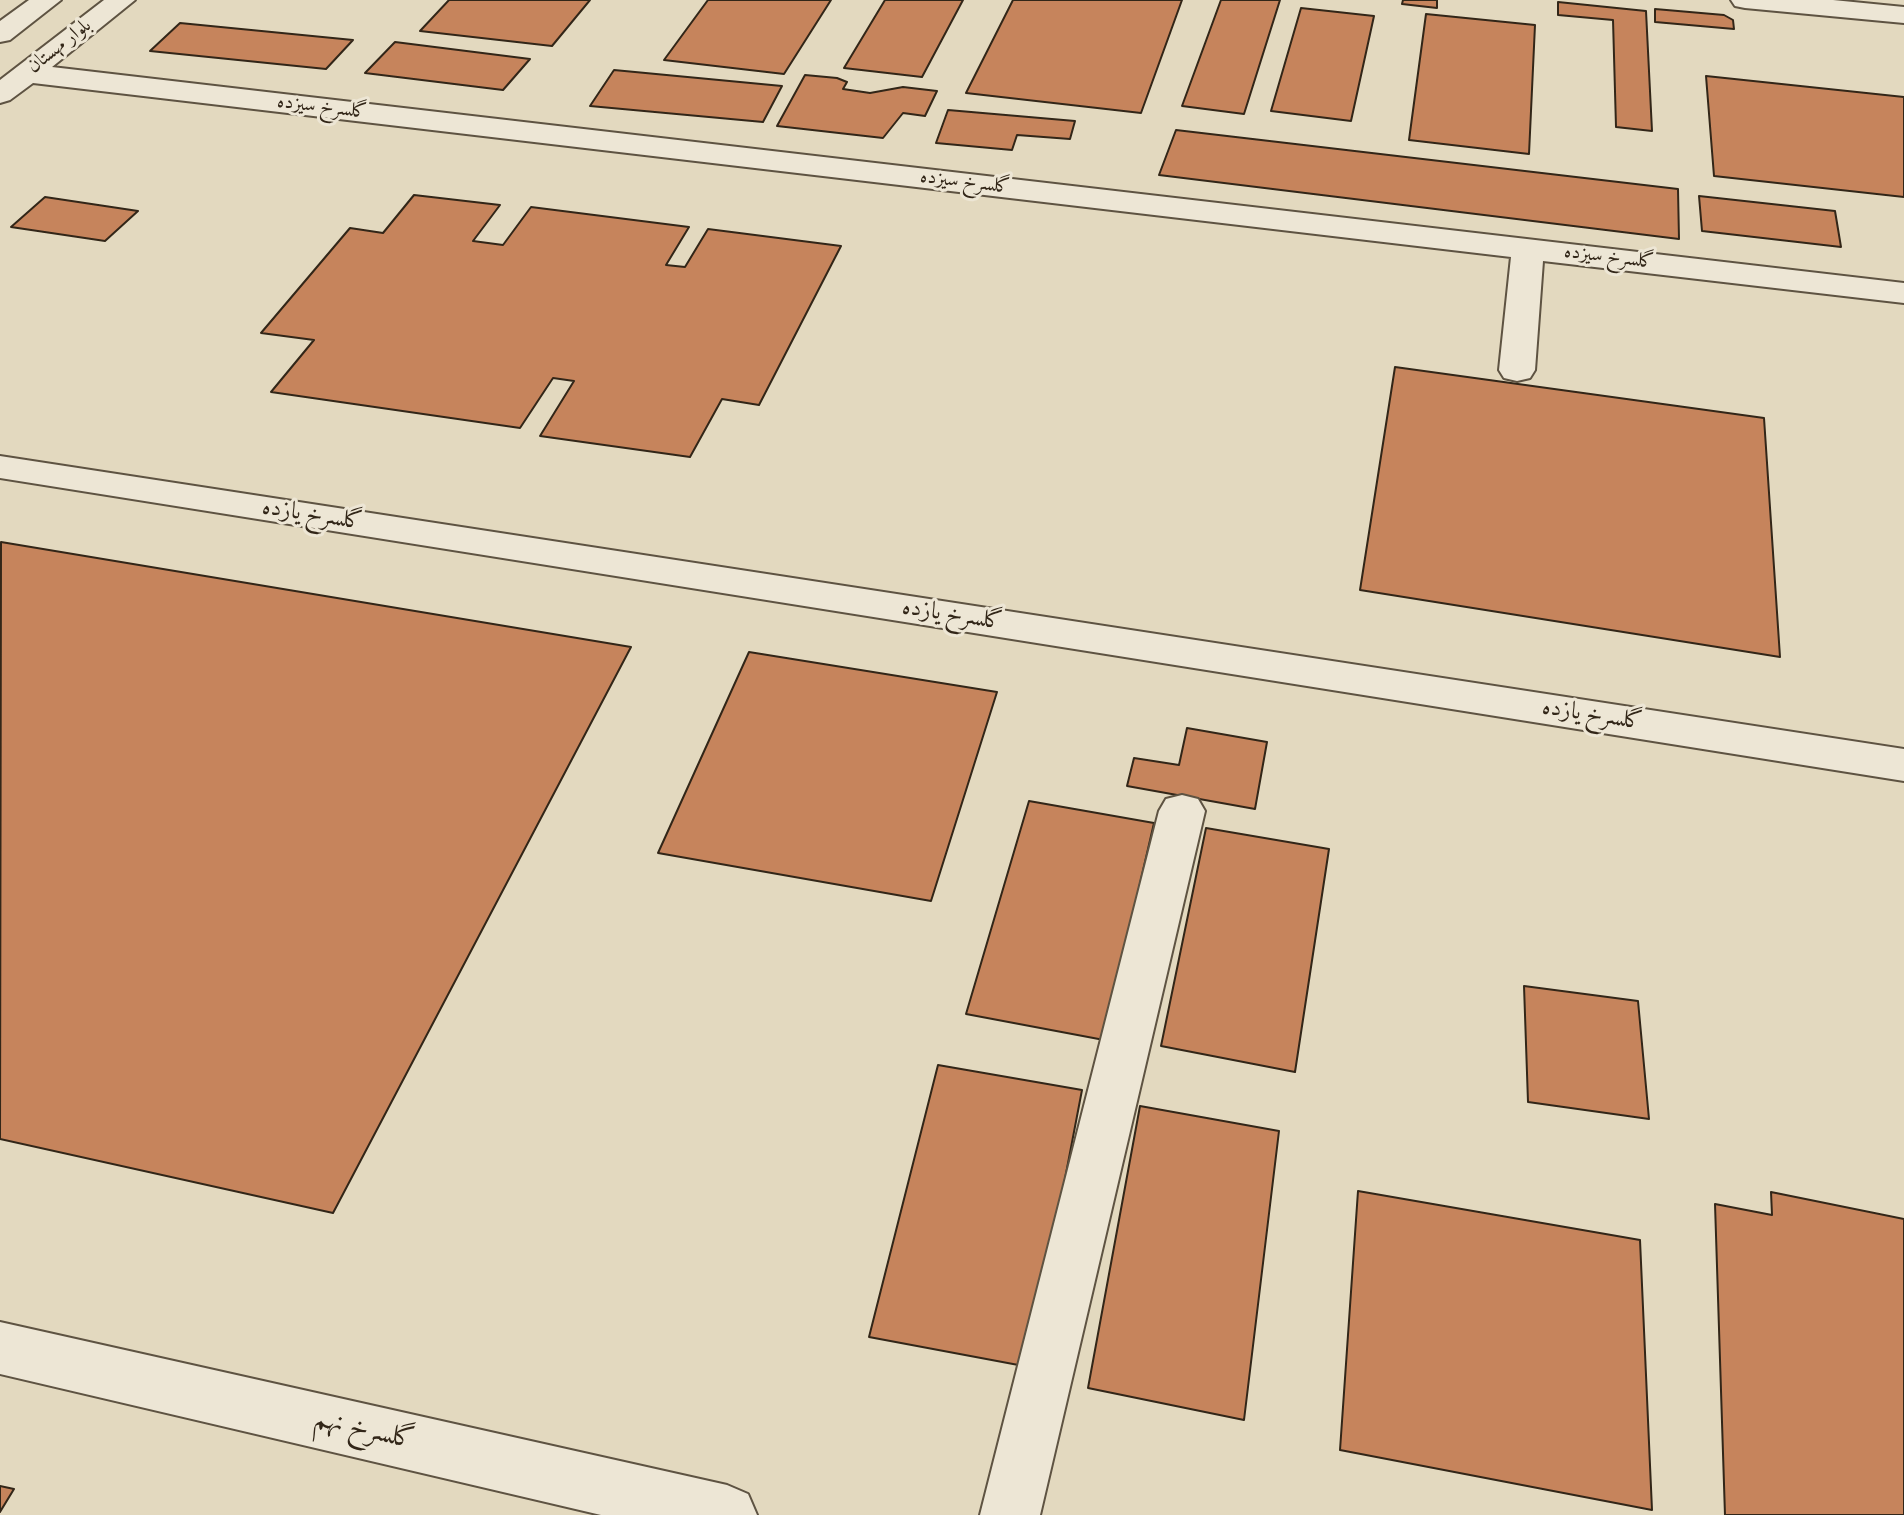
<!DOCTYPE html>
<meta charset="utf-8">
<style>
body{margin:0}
canvas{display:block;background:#e3d9bf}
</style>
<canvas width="1904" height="1515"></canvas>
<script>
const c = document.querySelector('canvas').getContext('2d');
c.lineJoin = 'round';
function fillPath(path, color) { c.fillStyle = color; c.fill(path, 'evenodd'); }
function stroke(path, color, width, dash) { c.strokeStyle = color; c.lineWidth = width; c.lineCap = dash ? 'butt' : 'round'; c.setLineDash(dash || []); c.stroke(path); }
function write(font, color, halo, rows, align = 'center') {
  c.font = font + ' "IM FELL English",Amiri,serif'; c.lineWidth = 6; c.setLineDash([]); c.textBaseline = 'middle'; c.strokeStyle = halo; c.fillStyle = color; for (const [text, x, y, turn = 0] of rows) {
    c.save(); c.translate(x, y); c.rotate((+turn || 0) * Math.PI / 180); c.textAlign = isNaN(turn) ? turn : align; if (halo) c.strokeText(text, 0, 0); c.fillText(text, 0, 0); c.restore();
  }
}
const building = new Path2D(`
 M449,0H590L552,46L420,31Z
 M708,0H831L784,74L664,60Z
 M885,0H963L922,77L844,68Z
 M1013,0H1182L1141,113L966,93Z
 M1221,0H1280L1244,114L1182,106Z
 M1403,0H1437V8L1402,4Z
 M1558,2L1646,11L1652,131L1616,127L1613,20L1558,15Z
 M1301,8L1374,16L1351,121L1271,111Z
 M1655,9L1724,15L1733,20L1734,29L1655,22Z
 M1426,14L1535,25L1529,154L1409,140Z
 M180,23L353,40L326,69L150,51Z
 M395,42L530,59L503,90L365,73Z
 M614,70L782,86L763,122L590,106Z
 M805,75L837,78L847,82L843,89L870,93L903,87L937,91L925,116L903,113L883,138L777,126Z
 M1706,76L1904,97V197L1714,176Z
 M948,110L1075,121L1070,139L1017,135L1012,150L936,143Z
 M1176,130L1678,189L1679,239L1159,175Z
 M414,195L500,205L473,241L503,245L531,207L689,227L666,265L685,267L708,229L841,246L759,405L722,399L690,457L540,436L574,381L553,378L520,428L271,392L314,340L261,333L350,228L383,233Z
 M1699,196L1835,211L1841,247L1702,231Z
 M45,197L138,211L105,241L11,227Z
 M1395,367L1764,418L1780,657L1360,590Z
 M1,542L631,647L333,1213L0,1139Z
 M749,652L997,692L931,901L658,853Z
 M1187,728L1267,742L1255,809L1127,786L1134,758L1179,765Z
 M1029,801L1154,823L1104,1040L966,1014Z
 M1206,828L1329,849L1295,1072L1161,1046Z
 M1524,986L1638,1001L1649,1119L1528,1102Z
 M938,1065L1082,1090L1029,1367L869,1337Z
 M1140,1106L1279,1131L1244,1420L1088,1388Z
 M1358,1191L1640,1240L1652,1510L1340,1450Z
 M1771,1192L1904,1219V1515H1725L1715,1204L1772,1215Z
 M0,1486L14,1489L0,1512Z`);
const minor = new Path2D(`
 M29,0H61L10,40L0,42V21Z
 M104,0H135L52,67L1904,283V303L1543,261L1535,370L1530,378L1517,381L1504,378L1499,370L1511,257L33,83L10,100L0,103V80Z
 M1731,0H1833L1904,7V23L1745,8L1735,6Z
 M0,456L1904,749V781L0,478Z
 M1182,795L1198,799L1205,811L1040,1515H980L1159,811L1166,799Z
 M0,1322L727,1485L748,1494L757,1515H601L0,1374Z`);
const farStreetnames = [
 ["بلوار مهستان",60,47,-38],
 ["گلسرخ سیزده",322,108,7],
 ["گلسرخ سیزده",965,183,7],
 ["گلسرخ سیزده",1609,258,7]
];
const streetNames = [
 ["گلسرخ یازده",312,516,9],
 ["گلسرخ یازده",952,616,9],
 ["گلسرخ یازده",1592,716,9]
];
const nearStreetnames = [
 ["گلسرخ نهم",364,1431,13]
];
fillPath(building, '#c6845c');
stroke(building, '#322618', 2);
stroke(minor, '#5e5342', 4);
fillPath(minor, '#ede6d5');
write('20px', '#322618', '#ede6d5', farStreetnames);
write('24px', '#322618', '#ede6d5', streetNames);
write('28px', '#322618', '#ede6d5', nearStreetnames);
</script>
